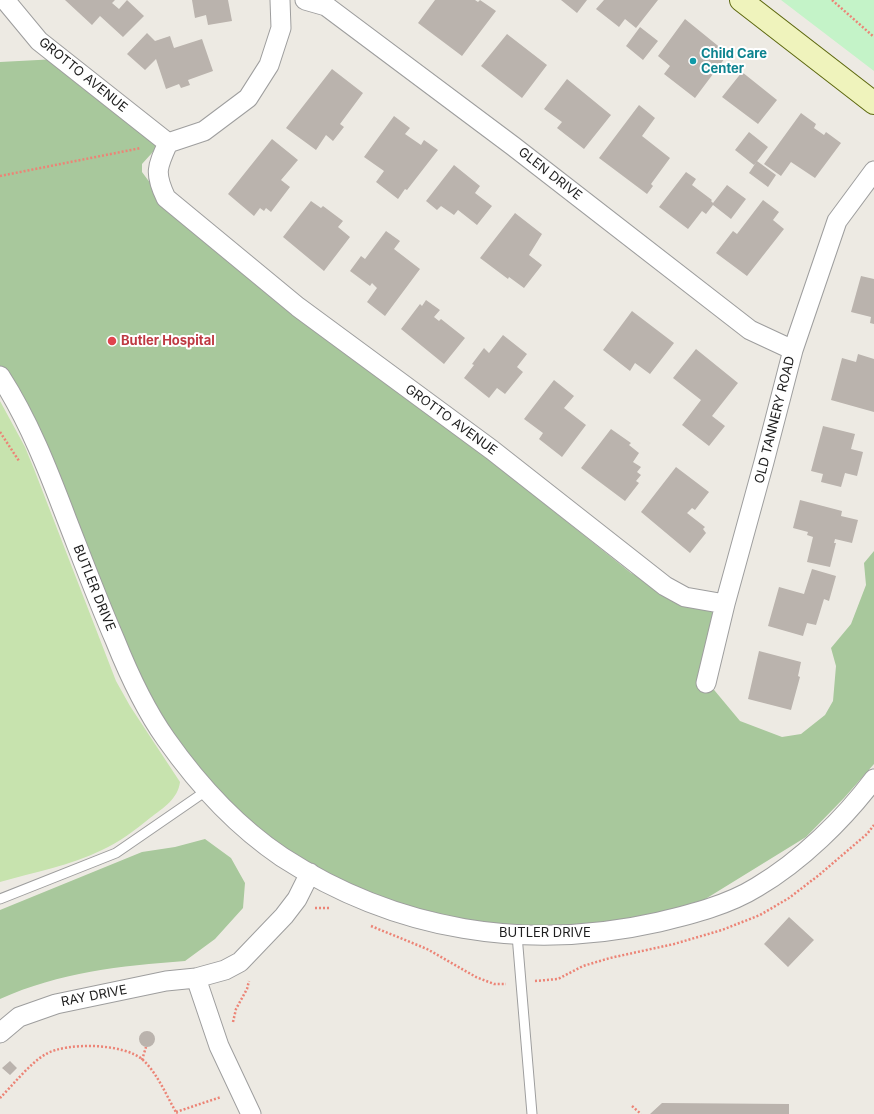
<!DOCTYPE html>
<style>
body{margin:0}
canvas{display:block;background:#edeae3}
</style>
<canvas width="874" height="1114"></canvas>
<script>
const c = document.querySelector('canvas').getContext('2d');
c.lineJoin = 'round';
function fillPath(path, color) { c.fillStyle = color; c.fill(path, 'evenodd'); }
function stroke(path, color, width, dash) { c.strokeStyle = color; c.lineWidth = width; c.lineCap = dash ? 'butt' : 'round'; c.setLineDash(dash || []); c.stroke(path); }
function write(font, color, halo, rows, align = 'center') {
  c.font = font + ' Inter,sans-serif'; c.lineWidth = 4; c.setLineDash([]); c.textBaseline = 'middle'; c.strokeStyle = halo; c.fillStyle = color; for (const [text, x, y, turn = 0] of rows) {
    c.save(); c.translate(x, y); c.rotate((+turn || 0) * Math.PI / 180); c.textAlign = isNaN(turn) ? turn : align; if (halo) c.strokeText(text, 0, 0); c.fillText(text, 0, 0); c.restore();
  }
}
const grass = new Path2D(`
 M0,401L25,447L34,469L116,681L130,706L180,782C178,799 163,808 150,818C135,830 120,842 102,850C70,866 34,872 0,882Z`);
const forest = new Path2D(`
 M57,59L161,143L142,164V172L159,195L631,573L672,595L716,605L700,673L740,721L782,737L801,734L825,715L833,701L836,666L831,648L851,624L866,585L864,563L874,551V764L844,798L806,837L694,906L572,931L515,935L325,887L181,762L33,450L0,389V62Z
 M205,839L231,858L245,883L243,908L215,939L185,961C120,966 60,972 0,999V910L142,852L175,847Z`);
const park = new Path2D(`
 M781,0H874V71Z`);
const building = new Path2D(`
 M65,0H115L112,3L119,9L127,0L144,16L123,37L100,16L92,25Z
 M192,0H228L232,21L208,25L206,15L195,18Z
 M435,0H475L478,2L480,0L496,11L462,56L418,23Z
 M561,0H587L577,13Z
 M604,0H658L636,28L625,19L619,27L596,9Z
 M685,19L728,54L695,98L664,74L670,66L658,56Z
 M640,27L658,41L643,60L626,46Z
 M147,33L155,41L170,36L174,48L202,39L213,71L188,80L190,85L181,88L179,84L166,89L156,59L145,70L127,54Z
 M507,34L547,65L522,98L481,66Z
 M332,69L363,93L340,124L344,127L333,141L326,135L316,150L286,128Z
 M742,72L777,100L758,124L722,97Z
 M567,79L611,115L584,149L557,128L562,122L544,109Z
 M639,105L655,118L642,136L670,158L651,184L653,186L647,194L599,158Z
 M801,113L816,124L814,128L824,135L826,132L841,143L815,178L791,162L781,176L764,164Z
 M394,116L410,128L405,134L421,145L424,140L438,150L407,190L405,189L398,199L376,182L384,171L364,157Z
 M749,132L768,147L754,165L735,150Z
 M272,139L298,160L281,180L290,187L271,212L266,208L264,211L260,208L254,216L228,194Z
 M757,161L776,175L768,187L749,173Z
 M454,165L480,186L475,193L492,206L477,225L458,210L454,215L441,206L437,210L426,201Z
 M686,172L696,179L692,185L712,200L711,201L713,203L727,185L746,199L731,219L713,205L706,214L702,211L688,229L659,207Z
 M763,200L779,212L773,220L784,229L747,276L716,253L733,231L737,234Z
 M311,201L321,208L323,206L343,221L338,227L350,237L324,271L283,237Z
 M515,213L542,234L529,255L542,265L524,288L509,277L508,279L480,258Z
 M386,231L400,241L394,249L420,269L385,316L367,302L377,288L372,283L370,286L350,271L361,256L365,259Z
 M861,276L874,279V324L870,323L871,317L851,312Z
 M426,300L440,310L434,317L439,321L441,319L465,338L444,364L401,329L420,304L422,306Z
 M632,311L674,343L650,374L635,363L630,371L603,350Z
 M503,335L527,354L517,367L523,372L505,394L497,388L489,398L464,378L474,365L472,364L484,348L489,353Z
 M696,349L738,383L712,416L725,426L709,446L682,425L701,400L673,378Z
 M858,354L874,359V412L831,400L842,358L856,362Z
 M554,380L574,396L564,408L586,425L562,457L539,439L543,433L524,419Z
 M823,426L855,434L851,449L863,452L857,476L845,473L841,487L821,482L823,474L811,471Z
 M611,429L631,443L629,445L639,453L633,462L641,467L637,472L641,475L636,481L639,483L625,501L581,468Z
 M676,467L709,492L695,510L692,508L687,513L705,527L703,529L706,533L690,553L641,512Z
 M800,500L842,511L841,516L858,520L852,543L835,539L834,543H836L830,567L807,562L813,537L807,535L808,532L793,528Z
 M812,569L836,576L829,601L824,599L816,625L807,623L803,636L768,626L779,587L804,594Z
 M759,651L801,662L798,676L800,677L791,710L748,699Z
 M789,917L814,940L788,967L764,944Z
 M139 1039a8 8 0 1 1 16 0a8 8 0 1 1-16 0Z
 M10,1061L17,1068L10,1075L2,1068Z
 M662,1103L789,1104V1114H650Z`);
const path = new Path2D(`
 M832,0L874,37
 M0,176L141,148
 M0,432L19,461
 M315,908H330
 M371,926L427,949L476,977L494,984H506
 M535,981L558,979L583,966L610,958L674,944L722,930L760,915L789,898L819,875L867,834L874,825
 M233,1022L236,1009L247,989L249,981
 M142,1060L146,1047
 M0,1098C13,1085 30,1063 46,1054C67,1042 124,1043 143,1060C158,1074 167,1097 177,1114
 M632,1106L641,1114
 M176,1112L221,1097`);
const service = new Path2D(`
 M0,899L116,853L206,791
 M517,935L532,1114`);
const minor = new Path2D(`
 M5,0L39,41L168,143
 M280,0L281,28L269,65L248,98L204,131L168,143C157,167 154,173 166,198L298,307L492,450L665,586L685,597L725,604
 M305,0L326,6L513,146L750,330L793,350
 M0,376C29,421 48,470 67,520C83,561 98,601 115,640C129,675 144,708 166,739C197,783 236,826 282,857C396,931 527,952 659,922C692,914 728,905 757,887C801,861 844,819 874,779
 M706,683L725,604L764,462L793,350L837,221L874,171
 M196,978L219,1046L251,1114
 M0,1033L19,1017L56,1004L166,981L196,978L225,970L240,962L284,916L297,899L310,873`);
const secondary = new Path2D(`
 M741,0L874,103`);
const markers = [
 [693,61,4,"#0f9aa8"],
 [112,341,5,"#e0444e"]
];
const cultureNames = [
 ["Child Care",701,54],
 ["Center",701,69]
];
const streetNames = [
 ["GROTTO AVENUE",83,75,39],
 ["GLEN DRIVE",550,174,38],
 ["GROTTO AVENUE",451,420,36],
 ["OLD TANNERY ROAD",775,420,-76],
 ["BUTLER DRIVE",94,588,68],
 ["BUTLER DRIVE",545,933],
 ["RAY DRIVE",94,996,-11]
];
const healthNames = [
 ["Butler Hospital",121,341]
];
fillPath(grass, '#c7e3ae');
fillPath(forest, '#a8c89c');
fillPath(park, '#c4f3c8');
fillPath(building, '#bab3ad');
stroke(service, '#9e9e9e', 11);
stroke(minor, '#9e9e9e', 21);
stroke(secondary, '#5d680f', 24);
stroke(path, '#ec8476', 2.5, [2, 2]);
stroke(service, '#fff', 9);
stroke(minor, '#fff', 19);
stroke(secondary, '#eff3bc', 22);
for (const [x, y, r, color] of markers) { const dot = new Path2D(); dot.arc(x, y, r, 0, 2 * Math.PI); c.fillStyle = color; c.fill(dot); stroke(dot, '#fff', 1.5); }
write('bold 13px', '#0d838f', '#fff', cultureNames, 'left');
write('13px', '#1d1d1d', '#fff', streetNames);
write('bold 13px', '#be3a42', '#fff', healthNames, 'left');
</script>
